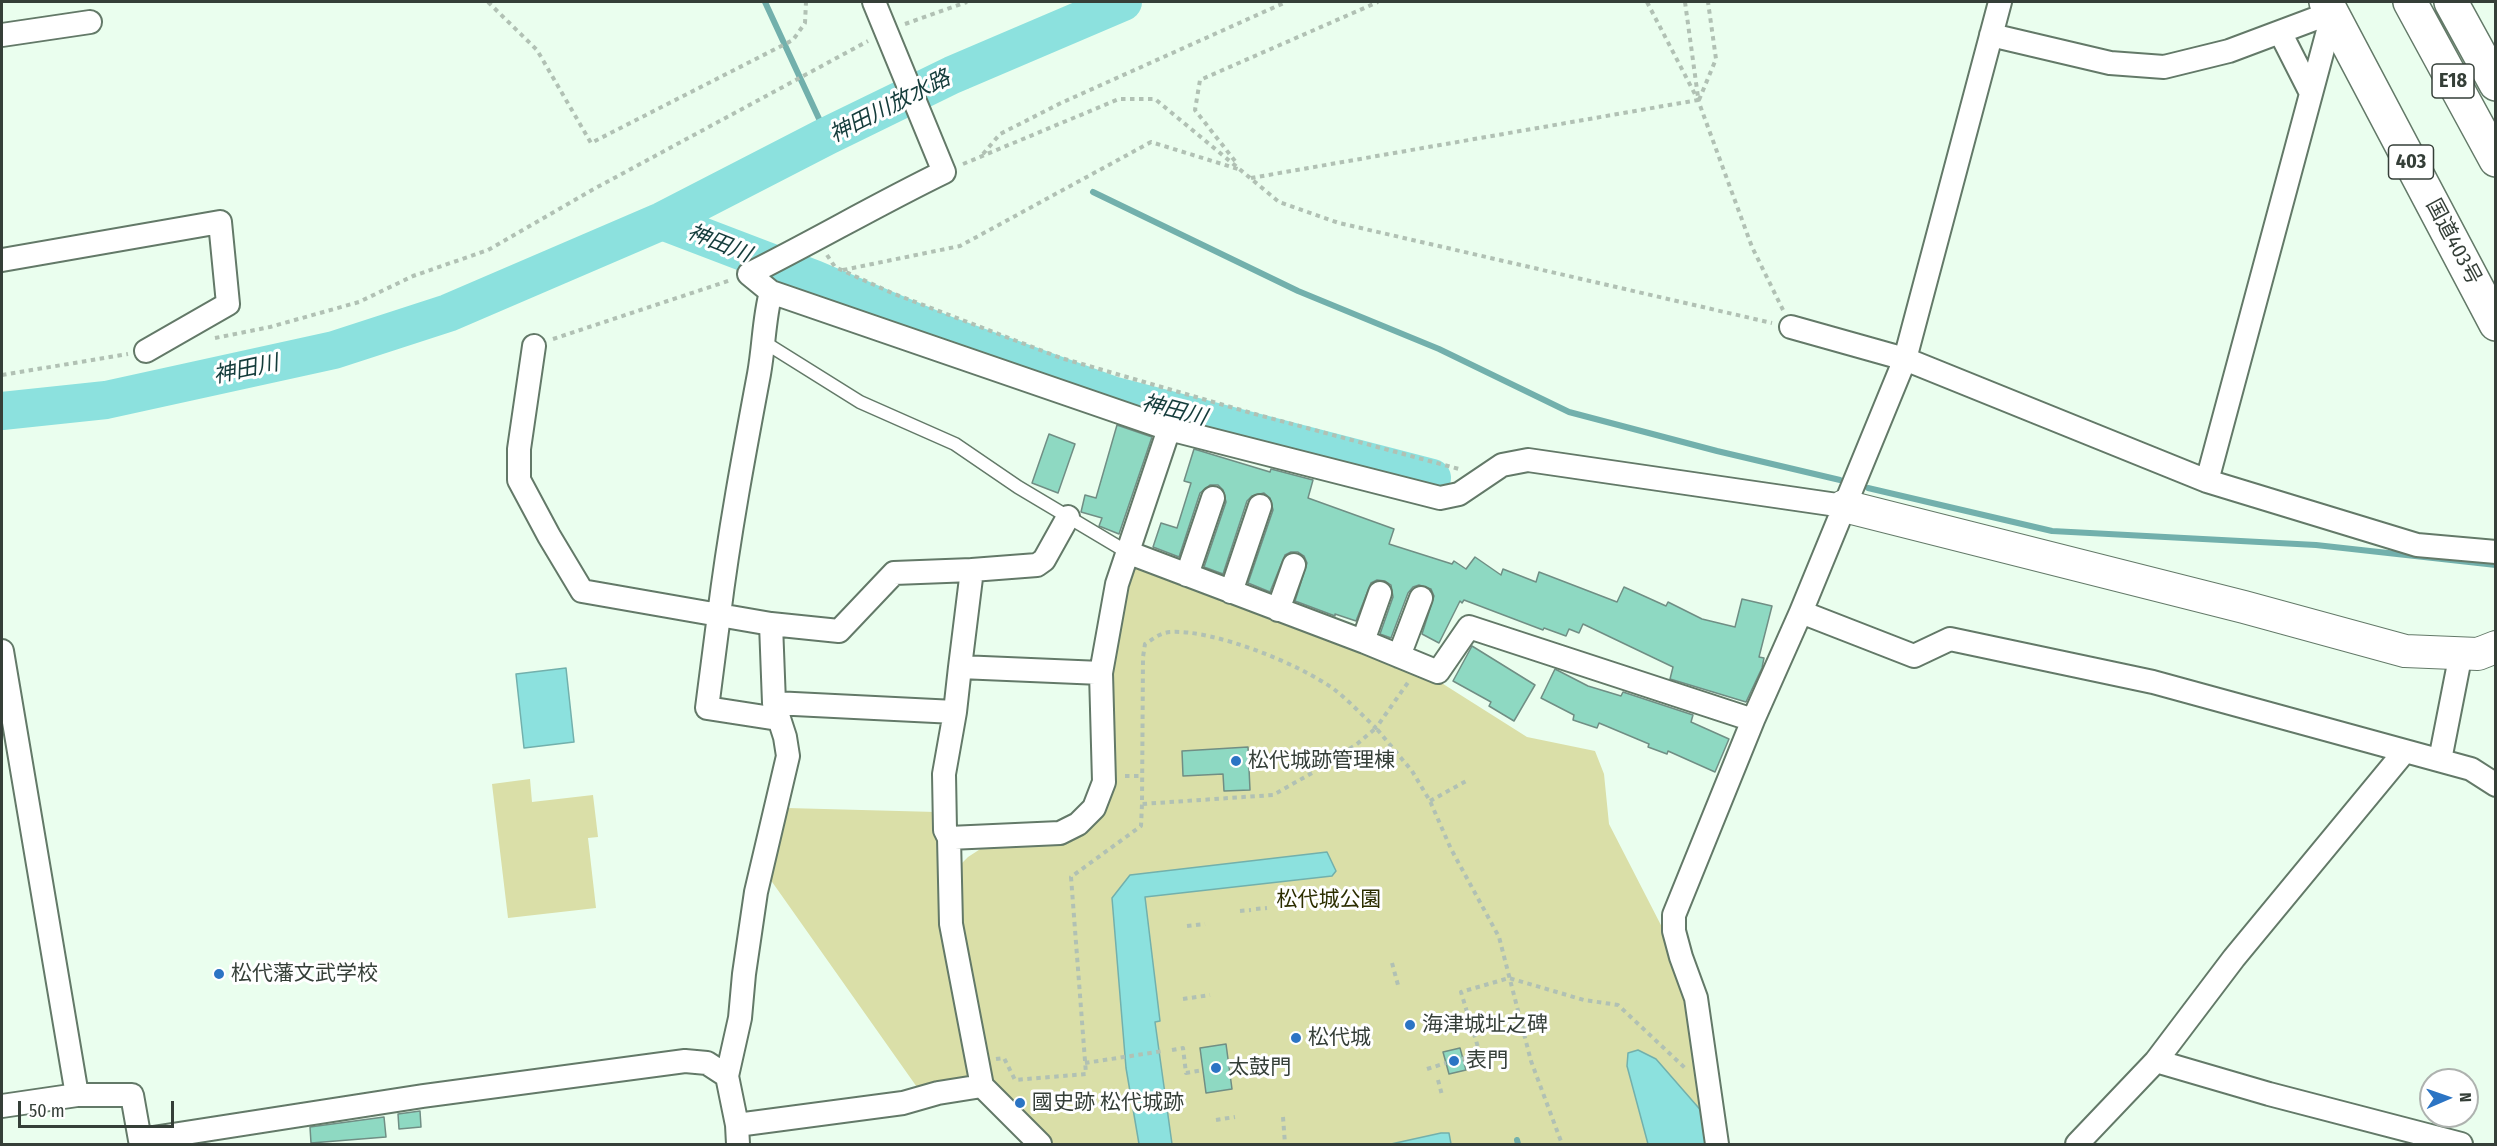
<!DOCTYPE html>
<meta charset="utf-8">
<style>
body{margin:0}
#map{position:relative;width:2497px;height:1146px;overflow:hidden;background:#eafeee;font-family:"Fira Sans Condensed",sans-serif}
canvas{display:block}
.frame{position:absolute;inset:0;border:3px solid #353f38;pointer-events:none}
.north{position:absolute;left:2419px;top:1068px;width:60px;height:60px;box-sizing:border-box;background:#fff;border:2px solid #aeb2af;border-radius:50%;rotate:88deg;font-size:16px;font-weight:700;line-height:24px;text-align:center;color:#353f38}
.north::after{content:'';display:block;margin:auto;width:21px;height:27px;background:#2b74c4;clip-path:polygon(50% 0,100% 100%,50% 72%,0 100%)}
.scale{position:absolute;left:18px;top:1101px;width:156px;height:27px;box-sizing:border-box;border:3px solid #353f38;border-top:0;padding-left:8px;font-size:18px;line-height:21px;white-space:nowrap;color:#353f38;-webkit-text-stroke:4px #fff;paint-order:stroke}
</style>
<div id="map">
<canvas width="2497" height="1146"></canvas>
<div class="frame"></div>
<div class="north">N</div>
<div class="scale">50 m</div>
</div>
<script>
const c = document.querySelector('canvas').getContext('2d');
c.lineJoin = 'round';
function fillPath(path, color) { c.fillStyle = color; c.fill(path, 'evenodd'); }
function stroke(path, color, width, dash) { c.strokeStyle = color; c.lineWidth = width; c.lineCap = dash ? 'butt' : 'round'; c.setLineDash(dash || []); c.stroke(path); }
function write(font, color, halo, rows, align = 'center') {
  c.font = font + ' "Fira Sans Condensed","Noto Sans JP",sans-serif'; c.lineWidth = 6; c.setLineDash([]); c.textBaseline = 'middle'; c.strokeStyle = halo; c.fillStyle = color; for (const [text, x, y, turn = 0] of rows) {
    c.save(); c.translate(x, y); c.rotate((+turn || 0) * Math.PI / 180); c.textAlign = isNaN(turn) ? turn : align; if (halo) c.strokeText(text, 0, 0); c.fillText(text, 0, 0); c.restore();
  }
}
const green = new Path2D(`
 M1129,561L1440,682L1527,737L1595,751L1604,774L1609,824L1665,933L1688,1002L1709,1144H1051L989,1083L960,919L956,869L968,857L985,846L1091,826L1109,661Z
 M530,779L532,802L593,795L598,837L588,838L596,908L508,918L492,784Z
 M787,808L936,812L942,921L972,1081L919,1090L770,879L783,812Z`);
const water = new Path2D(`
 M566,668L574,742L524,748L516,674Z
 M1327,852L1336,871L1332,876L1145,897L1160,1021L1155,1022L1172,1144H1139L1126,1068L1112,898L1130,875Z
 M1638,1050L1656,1059L1704,1114L1709,1144H1648L1627,1066L1628,1053Z
 M1441,1133H1449L1451,1144H1391Z`);
const stream = new Path2D(`
 M765,2L827,136
 M952,75L968,85
 M1093,192L1298,291L1439,349L1569,412L1717,451L1840,480
 M1868,488L2052,531L2316,545L2496,565
 M1517,1140L1518,1144`);
const river = new Path2D(`
 M662,221L814,279L944,334L1115,396L1432,478
 M2,411L106,400L334,350L448,313L662,221L827,136L952,75L1123,2`);
const building = new Path2D(`
 M1117,425L1152,437L1119,534L1099,526L1102,518L1081,512L1085,495L1096,498Z
 M1049,434L1075,444L1058,493L1032,483Z
 M1194,449L1270,472L1271,469L1313,480L1308,498L1394,529L1389,544L1452,564L1454,561L1466,569L1475,557L1501,575L1503,569L1536,582L1539,572L1617,602L1624,587L1666,606L1668,602L1702,619L1735,627L1742,599L1772,606L1759,657L1764,658L1762,668L1746,702L1670,679L1673,667L1583,624L1579,633L1569,629L1566,636L1544,628L1543,630L1464,600L1462,603L1460,601L1439,643L1422,634L1434,596L1431,589L1419,585L1413,587L1408,593L1391,638L1380,634L1393,597L1391,585L1385,581L1377,580L1371,583L1356,621L1335,614V616L1295,601L1307,563L1304,556L1298,552H1291L1285,555L1270,592L1248,583L1273,510L1270,498L1264,493L1252,496L1247,501L1223,574L1204,567L1226,502L1223,490L1218,485H1210L1200,493L1179,557L1153,547L1161,523L1177,528L1191,483L1184,481Z
 M1472,646L1535,685L1514,721L1489,706L1491,702L1453,681Z
 M1555,669L1588,686L1621,696L1623,692L1693,715L1691,722L1729,739L1715,772L1668,751L1667,754L1648,747L1649,744L1599,723L1597,728L1573,720L1574,715L1541,698Z
 M1248,747L1250,790L1224,791L1223,774L1183,776L1182,751Z
 M1226,1044L1232,1089L1206,1093L1200,1048Z
 M1460,1048L1466,1070L1449,1074L1443,1052Z
 M420,1111L421,1127L399,1129L398,1114Z
 M384,1117L386,1137L311,1143L310,1127Z`);
const path = new Path2D(`
 M488,2L537,50L591,143L793,40L805,23L806,2
 M1647,2L1698,100L1752,247L1783,310
 M1685,2L1698,97
 M905,24L967,2
 M1699,100L1716,59L1708,2
 M983,154L1000,134L1061,103L1286,2
 M1235,161L1195,110L1200,80L1378,2
 M963,164L1119,99H1155L1279,202L1339,223L1772,323
 M1251,178L1698,100
 M827,255L835,267L892,293L1061,358L1255,414L1459,469
 M843,270L960,246L1151,142L1238,169
 M215,338L270,327L359,302L413,276L488,250L592,190L868,41
 M553,339L731,280
 M2,375L128,354
 M1327,764L1357,744L1376,728L1412,771L1430,801L1451,849L1499,937L1531,1061L1562,1144
 M1312,773L1273,795L1142,804L1143,657L1145,644C1153,639 1160,633 1170,632C1213,629 1300,664 1335,690C1349,701 1362,715 1376,728L1409,681
 M1125,776H1142
 M1430,801L1468,780
 M1256,909L1267,908
 M1240,911L1251,910
 M1187,926L1205,924
 M1392,963L1398,985
 M1183,999L1210,995
 M1467,1012L1461,992L1509,978L1584,1000L1618,1005L1685,1068
 M1480,1024L1483,1022
 M1172,1050L1183,1048L1186,1073L1203,1070
 M996,1059L1004,1058L1015,1080L1086,1074L1071,877L1141,826L1142,804
 M1462,1059L1480,1054L1469,1017
 M1085,1063L1163,1051
 M1229,1066L1238,1065
 M1427,1069L1446,1063
 M1438,1080L1442,1095
 M1283,1117L1285,1144
 M1216,1120L1235,1117`);
const lane = new Path2D(`
 M764,342L860,402L955,444L1018,487L1127,552`);
const street = new Path2D(`
 M2280,32L2311,93
 M2,35L90,22
 M1991,35L2110,63L2164,67L2229,51L2333,12
 M2,260L220,222L228,304L146,351
 M771,292L1169,429L1440,498L1459,494L1502,465L1528,460L1844,506
 M1791,327L1905,359L2207,481L2417,545L2496,552
 M534,346L519,449V480L549,536L582,591L719,615L707,708L778,719
 M2207,481L2333,12
 M1127,552L1365,642L1438,672L1469,627L1753,720
 M972,570L1037,565L1044,560L1068,517
 M1187,575L1213,498
 M1231,592L1260,506
 M1278,610L1294,565
 M1801,612L1905,359L2000,2
 M771,624L839,631L894,573L972,570L960,667
 M1363,641L1380,593
 M2,651L77,1095
 M1399,656L1421,598
 M774,703L955,712L960,667L1101,673
 M2440,760L2461,653
 M949,838L945,830L944,774L955,712
 M2156,1061L2269,1094L2461,1144
 M2,1106L77,1095H132L140,1140L423,1096L685,1061L707,1063L727,1076
 M737,1125L903,1103L938,1093L982,1086
 M738,1144L737,1125L727,1076L740,1018L744,974L756,892L788,756L785,737L774,703L771,624L719,615C729,534 744,454 759,374C764,346 764,318 771,292L749,274C815,241 878,204 944,172L874,2
 M1040,1144L982,1086L951,924L949,838L1060,833L1078,824L1094,808L1104,782L1101,673L1117,584L1169,429
 M1717,1144L1696,998L1681,957L1674,931V915L1753,720L1801,612L1914,656L1950,639L2153,682L2471,769L2496,785
 M2077,1144L2156,1061L2234,958L2405,751`);
const secondary = new Path2D(`
 M1844,506L2244,607L2405,651L2478,654L2496,647`);
const highway = new Path2D(`
 M2326,2L2496,324
 M2410,2L2496,160
 M2451,2L2496,84`);
const markers = [
 [1236,761,6,"#2b74c4"],
 [219,974,6,"#2b74c4"],
 [1410,1025,6,"#2b74c4"],
 [1296,1038,6,"#2b74c4"],
 [1454,1061,6,"#2b74c4"],
 [1216,1068,6,"#2b74c4"],
 [1020,1103,6,"#2b74c4"]
];
const shields = [
 [2453,81,42],
 [2411,162,45]
];
const shieldNames = [
 ["E18",2453,81],
 ["403",2411,162]
];
const streetNames = [
 ["国道403号",2453,242,62]
];
const poiNames = [
 ["松代城跡管理棟",1248,761],
 ["松代藩文武学校",231,974],
 ["海津城址之碑",1422,1025],
 ["松代城",1308,1038],
 ["表門",1466,1061],
 ["太鼓門",1228,1068],
 ["國史跡 松代城跡",1032,1103]
];
const parkNames = [
 ["松代城公園",1329,900]
];
const waterNames = [
 ["神田川放水路",890,107,-27],
 ["神田川",719,244,22],
 ["神田川",246,370,-12],
 ["神田川",1174,411,14]
];
fillPath(green, '#dadfa8');
fillPath(water, '#8ce1de');
stroke(water, '#72b0ac', 1.5);
stroke(stream, '#72b0ac', 6);
stroke(river, '#8ce1de', 38);
fillPath(building, '#8ed9c2');
stroke(building, '#708e84', 1.5);
stroke(lane, '#637968', 15);
stroke(street, '#637968', 26);
stroke(secondary, '#637968', 34);
stroke(highway, '#637968', 36);
stroke(path, '#b1c1b4', 4, [4.5, 4.5]);
stroke(lane, '#fff', 12);
stroke(street, '#fff', 22);
stroke(secondary, '#fff', 32);
stroke(highway, '#fff', 33);
for (const [x, y, r, color] of markers) { const dot = new Path2D(); dot.arc(x, y, r, 0, 2 * Math.PI); c.fillStyle = color; c.fill(dot); stroke(dot, '#fff', 2); }
for (const [x, y, w] of shields) { const box = new Path2D(); box.roundRect(x - w / 2, y - 17, w, 34, 4.5); c.fillStyle = '#fff'; c.fill(box); stroke(box, '#353f38', 1.5); }
write('bold 20px', '#353f38', null, shieldNames);
write('21px', '#353f38', '#fff', streetNames);
write('21px', '#353f38', '#fff', poiNames, 'left');
write('21px', '#2c2e00', '#fff', parkNames);
write('italic 22px', '#143c3b', '#fff', waterNames);
</script>
